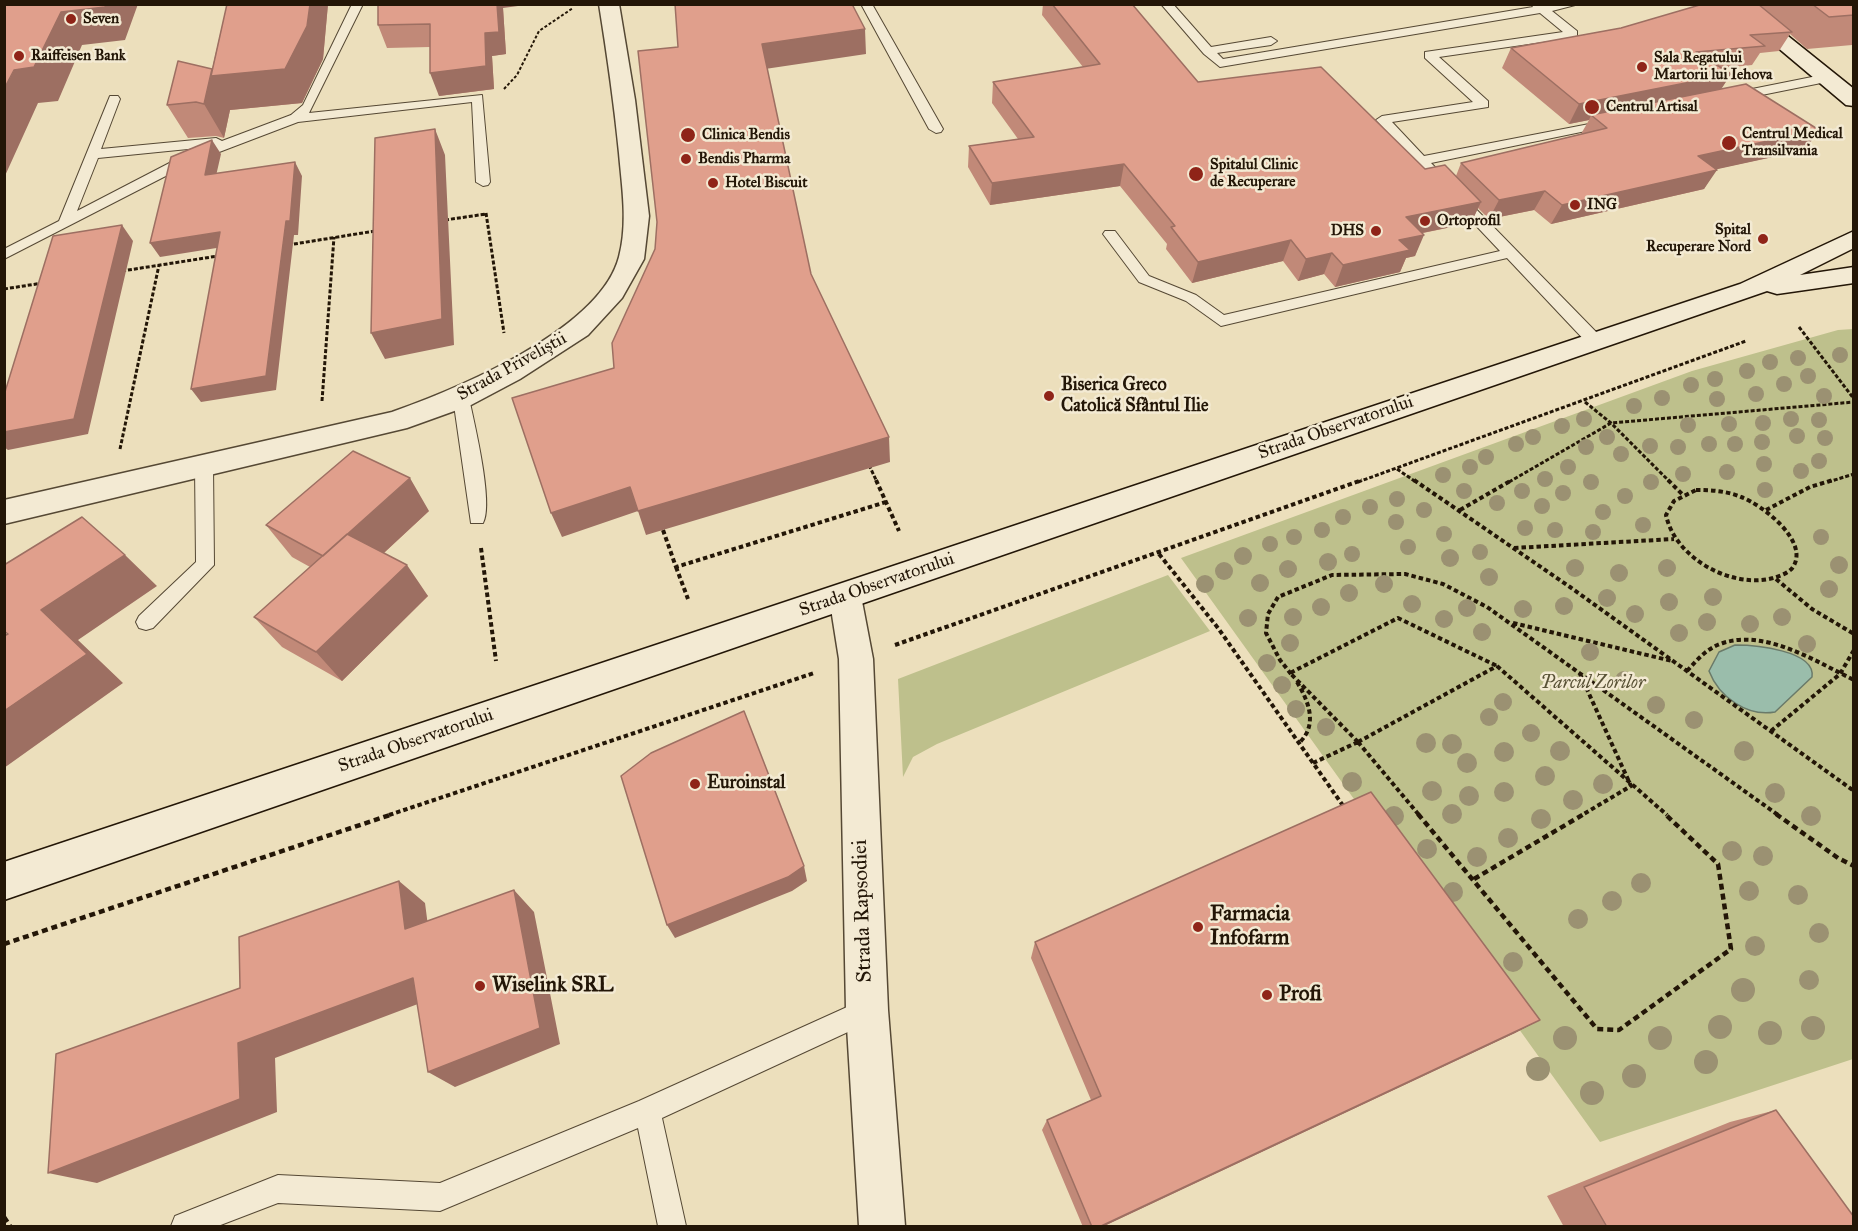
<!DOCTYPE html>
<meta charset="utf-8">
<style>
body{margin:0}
#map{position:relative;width:1858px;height:1231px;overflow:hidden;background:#ecdfbc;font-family:"IM FELL Great Primer",serif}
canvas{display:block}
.frame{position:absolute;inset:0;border:6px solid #231607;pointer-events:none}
</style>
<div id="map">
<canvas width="1858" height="1231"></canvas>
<div class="frame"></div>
</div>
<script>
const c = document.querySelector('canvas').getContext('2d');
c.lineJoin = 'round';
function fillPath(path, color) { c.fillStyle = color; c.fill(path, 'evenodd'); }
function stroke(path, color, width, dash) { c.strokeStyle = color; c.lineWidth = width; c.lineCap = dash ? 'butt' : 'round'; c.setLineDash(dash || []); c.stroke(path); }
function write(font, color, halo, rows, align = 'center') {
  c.font = font + ' "IM FELL Great Primer",serif'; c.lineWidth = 5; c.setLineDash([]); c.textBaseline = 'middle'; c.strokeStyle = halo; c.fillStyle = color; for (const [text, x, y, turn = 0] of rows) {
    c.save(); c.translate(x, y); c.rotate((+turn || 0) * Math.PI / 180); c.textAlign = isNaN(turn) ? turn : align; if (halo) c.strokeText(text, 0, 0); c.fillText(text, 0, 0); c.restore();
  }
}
const green = new Path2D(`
 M1853,329V1059L1600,1142L1181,558L1692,371L1838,330Z
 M1168,575L1210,631L937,744L913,757L903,777L898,679Z`);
const water = new Path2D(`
 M1735,645C1753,645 1816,650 1812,677L1775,712C1747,717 1719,697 1709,671L1719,652Z`);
const pathFar3 = new Path2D(`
 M504,89L517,75L539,31L573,8
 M482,215L486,214`);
const pathFar2 = new Path2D(`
 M486,213L504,333
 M445,220L486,214
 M288,245L375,231
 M122,271L218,256
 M4,289L43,283
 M1799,327L1854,399
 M322,401L334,237
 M1585,402L1611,423L1670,482
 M120,449L159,265
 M869,465L877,482
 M1397,469L1416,482
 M1358,482L1746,341
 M1509,482L1611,423L1854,402
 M1828,482L1854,474`);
const pathFar1 = new Path2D(`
 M876,480L899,531
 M1414,480L1570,587L1854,791
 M1668,480L1682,494
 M1696,490C1711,490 1727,491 1741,497C1761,504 1810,541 1793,567C1789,573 1780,576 1773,578C1731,589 1675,558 1666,515L1674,501Z
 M1460,510L1512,480
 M1766,510L1810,487L1833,480
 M663,530L676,567L886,502
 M481,548L496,661
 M1514,548L1674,539
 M1159,554L1218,628L1344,807
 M676,567L688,599
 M1776,579L1812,609L1854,634
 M1513,623L1672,661
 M895,645L1362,480
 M1497,666L1667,815
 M1687,671C1698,659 1707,648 1723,643C1766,629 1817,662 1854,680
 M1291,674L1280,660L1266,633L1268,614L1278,597L1332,575L1405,574L1443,584L1487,607L1778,815
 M1580,674L1631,786L1582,815
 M1297,682C1309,702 1318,725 1299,743
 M1771,731L1840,674L1854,650
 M1358,742L1419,815
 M1358,742L1290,673L1398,618L1497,666
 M1358,742L1497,666
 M1313,763L1358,742
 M389,815L814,673`);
const path = new Path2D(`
 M1418,814L1597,1029L1619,1030L1731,949L1718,864L1665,814
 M1776,814L1838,858L1854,866
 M1474,879L1584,814
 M4,944L393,814
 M4,1217L10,1226`);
const lane = new Path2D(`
 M352,4H363L309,113L482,95L490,182L488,185L483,186L476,182L472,102L298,122L193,162L4,259V249L59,221L110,96H118L120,99L101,149L216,138L222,141L291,115L303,105ZM208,147L183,156L77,211L98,158Z
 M861,4H872L943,129L941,132L936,133L929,129Z
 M1161,4H1173L1211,47L1271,37L1277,41L1271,45L1217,53L1223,59L1533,7L1531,4H1579L1552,11L1577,31V37L1439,57L1488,101V107L1392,122L1424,156L1615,119L1616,122L1610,126L1431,163L1601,337L1603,341L1601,345H1589L1507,258L1221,326L1186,301L1139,282L1103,234L1105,231H1115L1149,276L1196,295L1224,315L1500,251L1376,120L1382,116L1473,102L1425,58V52L1563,32L1540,13L1220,67L1204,54Z
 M1827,74L1833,78L1831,81L1732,101L1726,97L1732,93Z
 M461,392L469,398C474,422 494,504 483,523H471L453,398Z
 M204,460L210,461L213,466L214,565L153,628L146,630L139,628L136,622L139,616L196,562L195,466L198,461Z
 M867,998L876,1001L879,1010L876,1019L662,1118L686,1226H658L638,1128L440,1211L278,1203L218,1226H171L175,1216L278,1175L440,1183L639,1101Z`);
const street = new Path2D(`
 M599,4H619L635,100L649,216L644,259L622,298L588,335L520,379L471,405L407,428L4,524V500L392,412C457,389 600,330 619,257C628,223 622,188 619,153C614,103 607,54 599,4Z
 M845,583L857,587L861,596L873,659L888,1010L905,1226H859L846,1010L839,659L829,596L833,587Z`);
const secondary = new Path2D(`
 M1726,4H1748L1854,89V106L1846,105Z
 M1854,231V248L1800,275L1854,267V283L1777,294L1767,291L4,900V862L1740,284Z`);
const trees = [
 [1840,355,8],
 [1798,358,8],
 [1770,362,8],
 [1747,371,8],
 [1808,376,8],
 [1715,379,8],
 [1784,384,8],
 [1691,385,8],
 [1756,394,8],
 [1824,396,8],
 [1662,398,8],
 [1717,399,8],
 [1634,406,8],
 [1584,419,8],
 [1791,419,8],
 [1819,420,8],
 [1763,423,8],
 [1729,424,8],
 [1688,425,8],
 [1562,426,8],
 [1797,436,8],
 [1533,437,8],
 [1607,437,8],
 [1825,438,8],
 [1762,442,8],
 [1516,444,8],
 [1709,444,8],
 [1735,444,8],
 [1650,446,8],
 [1586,447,8],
 [1678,447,8],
 [1621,454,8],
 [1486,457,8],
 [1819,461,8],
 [1764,464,8],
 [1470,467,8],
 [1568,467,8],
 [1801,471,8],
 [1727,472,8],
 [1683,474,8],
 [1443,475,8],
 [1545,479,8],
 [1591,482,8],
 [1651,482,8],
 [1765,490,8],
 [1464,491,8],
 [1522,491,8],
 [1563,493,8],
 [1625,496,8],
 [1397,499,8],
 [1497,503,8],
 [1542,506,8],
 [1370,507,8],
 [1424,510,8],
 [1603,512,8],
 [1343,517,8],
 [1396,522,8],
 [1643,525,8],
 [1525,528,8],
 [1322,530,8],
 [1555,530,8],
 [1593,532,8],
 [1444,534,8],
 [1294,537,8],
 [1821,537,8],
 [1270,544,8],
 [1408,547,8],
 [1480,552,8],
 [1352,554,8],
 [1243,556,9],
 [1450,558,9],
 [1328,562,9],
 [1839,565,9],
 [1575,568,9],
 [1667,568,9],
 [1288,569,9],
 [1224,571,9],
 [1619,573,9],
 [1489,577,9],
 [1260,583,9],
 [1205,584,9],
 [1384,584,9],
 [1829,589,9],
 [1349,593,9],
 [1713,597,9],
 [1607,598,9],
 [1669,602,9],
 [1412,604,9],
 [1564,606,9],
 [1321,607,9],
 [1467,608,9],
 [1523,609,9],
 [1635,614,9],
 [1293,617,9],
 [1782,617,9],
 [1248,618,9],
 [1444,619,9],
 [1707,622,9],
 [1750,624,9],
 [1482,632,9],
 [1679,633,9],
 [1290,643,9],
 [1807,644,9],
 [1590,652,9],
 [1267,663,9],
 [1624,680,9],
 [1282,685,9],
 [1503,702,9],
 [1656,705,9],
 [1296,709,9],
 [1489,717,9],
 [1694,720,9],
 [1326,727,9],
 [1531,733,9],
 [1426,743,10],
 [1452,744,10],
 [1560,751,10],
 [1744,751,10],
 [1504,752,10],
 [1467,763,10],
 [1545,776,10],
 [1352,782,10],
 [1603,784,10],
 [1432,791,10],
 [1504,792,10],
 [1775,793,10],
 [1469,796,10],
 [1573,800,10],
 [1452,814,10],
 [1394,816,10],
 [1811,816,10],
 [1541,819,10],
 [1508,838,10],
 [1427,849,10],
 [1732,851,10],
 [1763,856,10],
 [1477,857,10],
 [1641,883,10],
 [1749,891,10],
 [1453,892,10],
 [1798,895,10],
 [1612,901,10],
 [1578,919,10],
 [1819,933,10],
 [1755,946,10],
 [1513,962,10],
 [1809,980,10],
 [1743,990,12],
 [1720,1027,12],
 [1813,1028,12],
 [1770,1033,12],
 [1565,1038,12],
 [1660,1038,12],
 [1706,1062,12],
 [1538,1069,12],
 [1634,1076,12],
 [1592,1093,12]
];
const wall = new Path2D(`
 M227,4H328L323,59L302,103L230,110L224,138L216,136L188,138L167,105L212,69Z
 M1043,4H1132L1198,82L1425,169L1456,176L1461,163L1581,134L1589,120L1569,124L1502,68L1511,48L1621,28L1703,4H1854V46L1852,45L1807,49L1790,34L1779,51L1760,53L1752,65L1722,68L1731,74L1721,89L1805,150L1716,169L1704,189L1551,224L1534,210L1489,219L1478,208L1471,223L1423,233L1415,256L1406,258L1400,272L1335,287L1324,274L1298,281L1283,261L1192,283L1166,249L1167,244L1120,186L990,205L968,167L969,146L1018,139L992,103L993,82L1083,67L1042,15Z
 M503,8L506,54L492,56L494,89L439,96L430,47L387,48L378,25Z
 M429,511L384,553L428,596L342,681L282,647L254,617L310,567L292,557L266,525Z
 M1035,942L1540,1020L1515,1033L1102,1227H1083L1042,1130L1047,1120L1091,1100L1031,958Z
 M1776,1110L1854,1227H1564L1547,1196L1730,1122Z`);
const shadedWall = new Path2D(`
 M106,4H138L125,40L82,45L58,101L38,103L4,178V89L14,70L61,12Z
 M310,4H328L323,59L302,103L230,110L224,138L204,104L212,69Z
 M497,4H533L503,8L506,54L492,56L494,89L439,96L430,73L485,33Z
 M865,29L866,54L765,69L762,44Z
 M1731,74L1718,94L1591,115L1589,120L1569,124L1579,104Z
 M435,129L445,155L454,345L385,359L371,333Z
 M1819,130L1805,150L1686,176L1698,156Z
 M212,140L221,154L213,189L205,175Z
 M295,162L302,176L298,235H294L276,390L201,402L191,389L286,221Z
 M1124,164L1120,186L990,205L992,183Z
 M1717,170L1704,189L1551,224L1562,205Z
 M1545,191L1534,210L1489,219L1499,200Z
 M1481,202L1471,223L1397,238L1406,217Z
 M122,225L133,241L88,434L8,450L4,447V432Z
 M220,232L229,246L160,257L150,243Z
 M1424,235L1415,256L1406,258L1400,272L1335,287L1343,265L1399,240Z
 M1291,240L1283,261L1192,283L1198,262Z
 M1332,253L1324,274L1298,281L1306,259Z
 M889,437L890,462L646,535L638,511L562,537L551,513L630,487Z
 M410,478L429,511L347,587L323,556Z
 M125,555L157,586L78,640L123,683L4,768V711L41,610Z
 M407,565L428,596L342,681L316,652Z
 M804,866L807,881L792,891L675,938L667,925Z
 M399,881L425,903L431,949L405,929Z
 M514,890L534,912L560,1044L455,1087L428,1072Z
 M413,978L439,996L275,1058L277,1112L97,1183L48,1173L238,1043Z
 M1540,1020L1515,1033L1102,1227H1099Z`);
const building = new Path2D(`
 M4,4H106L105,7L61,12L34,67L14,70L4,89V18H5H4Z
 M227,4H310L307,26L285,69L211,76Z
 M378,4H497L499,32L485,33L486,66L430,73V24L378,25Z
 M675,4H852L865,29L762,44L811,274L889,437L638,511L630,487L551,513L512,398L614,368L612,343L655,249L657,222L638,51L678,47Z
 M1052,4H1132L1198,82L1321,67L1425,169L1445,165L1481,202L1406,217L1424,235L1399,240L1410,250L1343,265L1332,253L1306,259L1291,240L1198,262L1171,227L1175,226L1124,164L992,183L969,146L1034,137L993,82L1100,64Z
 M1703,4H1758L1792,32L1750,35L1765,46L1696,52L1731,74L1579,104L1511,48L1621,28Z
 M1812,4H1854V15L1829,17Z
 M178,61L212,69L204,104L196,102L167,105Z
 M1746,84L1819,130L1698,156L1717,170L1562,205L1545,191L1499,200L1461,163L1607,128L1591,115Z
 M435,129L442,319L371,333L375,138Z
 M212,140L205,175L295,162L290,221H286L266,376L191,389L220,232L150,243L171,157Z
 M122,225L74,419L4,432V395L53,236Z
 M353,451L410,478L323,556L266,525Z
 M82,517L125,555L41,610L87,654L4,711V636L8,634L4,631V565Z
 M347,534L407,565L316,652L254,617Z
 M744,711L804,866L788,877L667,925L621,776L651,753Z
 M1371,792L1540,1020L1099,1227H1092L1047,1120L1101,1096L1035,942Z
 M399,881L405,929L514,890L540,1028L428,1072L413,978L238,1043L240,1099L48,1173L56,1054L240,988L239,937Z
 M1776,1110L1854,1217V1227H1607L1584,1187Z`);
const markers = [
 [71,19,6,"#8f2418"],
 [19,56,6,"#8f2418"],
 [1642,67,6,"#8f2418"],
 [1592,107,8,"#8f2418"],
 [688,135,8,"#8f2418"],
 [1729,143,8,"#8f2418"],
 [686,159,6,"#8f2418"],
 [1196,174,8,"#8f2418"],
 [713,183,6,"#8f2418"],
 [1575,205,6,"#8f2418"],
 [1425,221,6,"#8f2418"],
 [1376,231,6,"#8f2418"],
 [1763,239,6,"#8f2418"],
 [1049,396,6,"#8f2418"],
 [695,784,6,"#8f2418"],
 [1198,927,6,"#8f2418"],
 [480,986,6,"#8f2418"],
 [1267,995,6,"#8f2418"]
];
const farPoinames = [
 ["Seven",83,19],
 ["Raiffeisen Bank",31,56],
 ["Sala Regatului",1654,58],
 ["Martorii lui Iehova",1654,75],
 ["Centrul Artisal",1606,107],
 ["Centrul Medical",1742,134],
 ["Transilvania",1742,151],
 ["Clinica Bendis",702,135],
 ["Bendis Pharma",698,159],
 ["Spitalul Clinic",1210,165],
 ["de Recuperare",1210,182],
 ["Hotel Biscuit",725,183],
 ["ING",1587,205],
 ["Ortoprofil",1437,221],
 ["Spital",1751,230,"right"],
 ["Recuperare Nord",1751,247,"right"],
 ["DHS",1364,231,"right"]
];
const streetNames = [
 ["Strada Priveliștii",512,367,-29],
 ["Strada Observatorului",1336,428,-19],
 ["Strada Observatorului",877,585,-19],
 ["Strada Observatorului",416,741,-19]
];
const poiNames = [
 ["Biserica Greco",1061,386],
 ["Catolică Sfântul Ilie",1061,407],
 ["Euroinstal",707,784]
];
const parkNames = [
 ["Parcul Zorilor",1593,684]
];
const nearStreetnames = [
 ["Strada Rapsodiei",863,911,-92]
];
const nearPoinames = [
 ["Farmacia",1210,915],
 ["Infofarm",1210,939],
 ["Wiselink SRL",492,986],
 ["Profi",1279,995]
];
fillPath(green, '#bec08c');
fillPath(water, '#9abdab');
stroke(water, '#6a7a69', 1.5);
stroke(lane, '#554834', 2);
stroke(street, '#554834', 3);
stroke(secondary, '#231607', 3);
stroke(pathFar3, '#231607', 2, [3, 2]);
stroke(pathFar2, '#231607', 3, [4, 2]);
stroke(pathFar1, '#231607', 4, [4.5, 3]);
stroke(path, '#231607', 4.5, [6, 4]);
fillPath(lane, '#f3ead3');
fillPath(street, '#f3ead3');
fillPath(secondary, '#f3ead3');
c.fillStyle = '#9b9172';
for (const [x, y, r] of trees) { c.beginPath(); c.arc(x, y, r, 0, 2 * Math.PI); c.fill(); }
fillPath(wall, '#c18978');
fillPath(shadedWall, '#9d6f62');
fillPath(building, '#e09f8c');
stroke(building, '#9d6f62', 1.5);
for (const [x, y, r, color] of markers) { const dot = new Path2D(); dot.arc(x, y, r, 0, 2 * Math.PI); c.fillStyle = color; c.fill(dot); stroke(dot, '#f3ead3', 2); }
write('bold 15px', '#231607', '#f3ead3', farPoinames, 'left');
write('18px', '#231607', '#f3ead3', streetNames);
write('bold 18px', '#231607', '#f3ead3', poiNames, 'left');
write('italic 18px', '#595236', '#f3ead3', parkNames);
write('21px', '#231607', '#f3ead3', nearStreetnames);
write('bold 21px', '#231607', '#f3ead3', nearPoinames, 'left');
</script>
